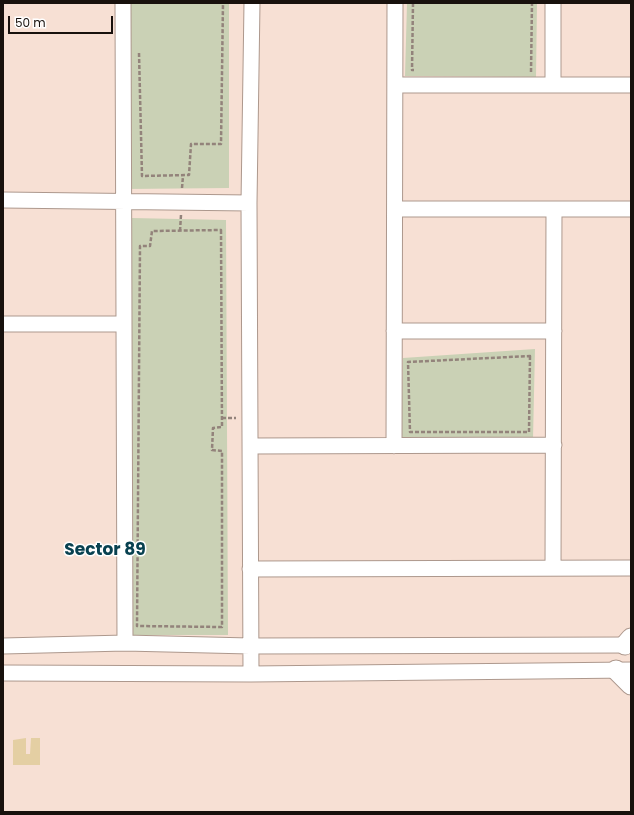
<!DOCTYPE html>
<style>
body{margin:0}
#map{position:relative;width:634px;height:815px;overflow:hidden;background:#f7e0d4;font-family:Poppins,sans-serif}
canvas{display:block}
.frame{position:absolute;inset:0;border:4px solid #18110d;pointer-events:none}
.scale{position:absolute;left:8px;top:16px;width:105px;height:18px;box-sizing:border-box;border:2px solid #18110d;border-top:0;padding-left:5px;font-size:12px;line-height:14px;white-space:nowrap;color:#18110d;-webkit-text-stroke:3px #fff;paint-order:stroke}
</style>
<div id="map">
<canvas width="634" height="815"></canvas>
<div class="frame"></div>
<div class="scale">50 m</div>
</div>
<script>
const c = document.querySelector('canvas').getContext('2d');
c.lineJoin = 'round';
function fillPath(path, color) { c.fillStyle = color; c.fill(path, 'evenodd'); }
function stroke(path, color, width, dash) { c.strokeStyle = color; c.lineWidth = width; c.lineCap = dash ? 'butt' : 'round'; c.setLineDash(dash || []); c.stroke(path); }
function write(font, color, halo, rows, align = 'center') {
  c.font = font + ' Poppins,sans-serif'; c.lineWidth = 3; c.setLineDash([]); c.textBaseline = 'middle'; c.strokeStyle = halo; c.fillStyle = color; for (const [text, x, y, turn = 0] of rows) {
    c.save(); c.translate(x, y); c.rotate((+turn || 0) * Math.PI / 180); c.textAlign = isNaN(turn) ? turn : align; if (halo) c.strokeText(text, 0, 0); c.fillText(text, 0, 0); c.restore();
  }
}
const green = new Path2D(`
 M128,3H229V188L126,189Z
 M407,3H537L536,77L405,76Z
 M132,218L226,220L228,635H132Z
 M535,349L533,439L401,438L403,358Z`);
const building = new Path2D(`
 M26,738V754H30L31,738H40V765H13V740Z`);
const path = new Path2D(`
 M413,3L412,70H414
 M139,53L142,176L189,175L191,144H221L223,3
 M531,72L532,3
 M182,188L183,176
 M221,230L222,427L213,428L212,450L222,451V627L137,626L140,246H150L152,231Z
 M180,231L181,215
 M530,356L529,432H410L408,362Z
 M222,418H236`);
const minor = new Path2D(`
 M123,3L125,643
 M395,85H631
 M553,85V3
 M3,200L249,203
 M395,209H631
 M3,324H124
 M394,331H554
 M251,446L554,445
 M394,446L395,3
 M553,568L554,209
 M250,569L631,568
 M3,646L125,643L250,646L631,645
 M3,673L251,674L631,670
 M251,674L249,203L252,3`);
const tertiary = new Path2D(`
 M625,645L631,638
 M616,670L631,685`);
const districtNames = [
 ["Sector 89",105,551]
];
fillPath(green, '#cad1b5');
fillPath(building, '#e4cfa3');
stroke(minor, '#ad988d', 17);
stroke(tertiary, '#ad988d', 21);
stroke(path, '#93837b', 2.5, [4, 2]);
stroke(minor, '#fff', 15);
stroke(tertiary, '#fff', 19);
write('bold 17px', '#084150', '#fff', districtNames);
</script>
